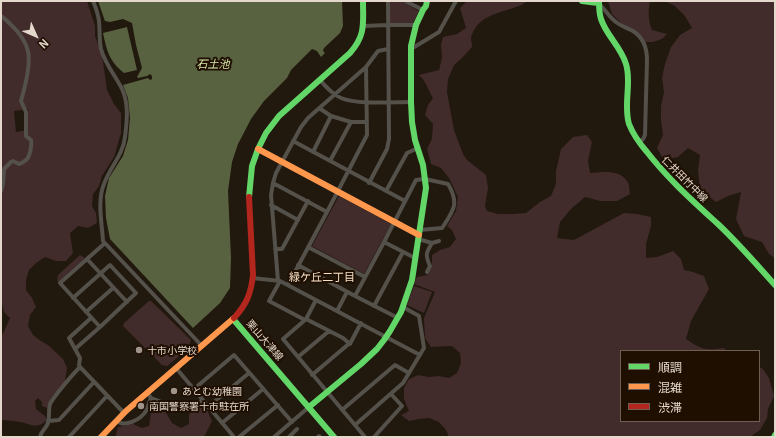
<!DOCTYPE html>
<meta charset="utf-8">
<style>
body{margin:0}
#map{position:relative;width:776px;height:438px;overflow:hidden;background:#21180e;font-family:Georgia,"Noto Sans JP",serif}
canvas{display:block}
.frame{position:absolute;inset:0;border:2px solid #e4d8cd;pointer-events:none}
.legend{position:absolute;left:620px;top:350px;width:140px;height:72px;box-sizing:border-box;background:#1f0f00;border:1px solid #6e5f52;margin:0;padding:5px 7px;list-style:none;font-size:12px;color:#e4d8cd}
.legend li{display:flex;align-items:center;gap:8px;height:20px}
.legend b{width:20px;border:1px solid #6e5f52}
.north{position:absolute;left:16px;top:16px;width:40px;height:40px;-webkit-text-stroke:3px #1f0f00;paint-order:stroke;rotate:135deg;font-size:11px;font-weight:700;line-height:16px;text-align:center;color:#e4d8cd}
.north::after{content:'';display:block;margin:auto;width:14px;height:18px;background:#e4d8cd;clip-path:polygon(50% 0,100% 100%,50% 72%,0 100%)}
</style>
<div id="map">
<canvas width="776" height="438"></canvas>
<div class="frame"></div>
<ul class="legend">
<li><b style="height:5px;background:#63d668"></b>順調</li>
<li><b style="height:5px;background:#ff974d"></b>混雑</li>
<li><b style="height:5px;background:#b3261e"></b>渋滞</li>
</ul>
<div class="north">N</div>
</div>
<script>
const c = document.querySelector('canvas').getContext('2d');
c.lineJoin = 'round';
function fillPath(path, color) { c.fillStyle = color; c.fill(path, 'evenodd'); }
function stroke(path, color, width, dash) { c.strokeStyle = color; c.lineWidth = width; c.lineCap = dash ? 'butt' : 'round'; c.setLineDash(dash || []); c.stroke(path); }
function write(font, color, halo, rows, align = 'center') {
  c.font = font + ' Georgia,"Noto Sans JP",serif'; c.lineWidth = 4; c.setLineDash([]); c.textBaseline = 'middle'; c.strokeStyle = halo; c.fillStyle = color; for (const [text, x, y, turn = 0] of rows) {
    c.save(); c.translate(x, y); c.rotate((+turn || 0) * Math.PI / 180); c.textAlign = isNaN(turn) ? turn : align; if (halo) c.strokeText(text, 0, 0); c.fillText(text, 0, 0); c.restore();
  }
}
const green = new Path2D(`
 M1,1H87L95,26V36L102,55L107,90L114,104L121,113V133L114,157L102,176L99,186L93,194L92,206L96,213L97,223L88,228L78,226L70,233L73,253L66,261H56L45,257L36,263L29,270L26,280V290L32,298L36,307L30,315L28,326L33,335L41,341L48,345L63,359L67,368L65,381L51,398L47,408L42,406V402L38,398L35,401L36,409L45,416L47,420C36,430 32,424 20,422C14,421 7,420 1,420V338L10,318L4,312L1,300ZM28,109V130L16,132L14,111Z
 M389,1H405L406,4L419,11L413,23L389,24Z
 M467,1H528C511,13 484,10 473,32C473,33 471,36 471,37C471,40 472,44 472,47L462,58L454,65L448,79L447,92L454,130L463,154L467,160L486,175L488,188L485,206L487,211L498,214H513L526,213L540,202L551,196L556,184V171L561,149L573,137L587,135L592,142L588,161L590,173C603,172 619,169 627,181C630,184 629,190 630,194L617,201H600L585,197L572,208L560,222L557,238L574,240L624,213L637,214L651,217V226L646,244V258L657,257L673,251L681,259L684,270L693,272L704,276L709,289L691,321L686,339C701,349 705,351 724,348L726,351H621V421H759V367L763,369L769,378L774,396L768,409L767,418L760,430L750,437H449L446,430L439,422L429,418L419,419L409,421L401,415L409,411L404,399V388L409,379L418,375L429,377L439,376L449,378L457,373L461,363L460,353L452,346L431,347L425,338L424,318L435,292L414,284L417,277L427,275L432,266V255L440,250L450,247L456,239L452,230L447,226L456,211L458,197L449,178L441,168L431,164L427,149L432,139L433,124L425,115L428,105L433,98C428,90 426,81 419,75L439,70L442,58L441,45L443,37L457,34L466,28L460,8Z
 M608,1H650C648,12 648,20 652,30L667,34L662,39L653,42H643L621,23L612,14Z
 M665,1H775V258L769,254L762,242L744,236L736,219L741,192L728,196L716,202L700,190L698,170L700,155L688,148L678,157L664,160L657,148L663,135L661,120V106L664,92L662,78L665,64L671,47L680,35L692,28L685,16L675,6Z
 M339,196L391,224L364,274L312,246Z
 M80,255L85,258L58,282L57,281L58,275Z
 M414,286L432,292L424,313L407,305Z
 M149,301H151L191,340L188,349L167,366L162,365L123,326L124,323Z
 M201,405L207,410L212,421L204,437H116V435L118,427L133,424L142,428L149,426L151,413L159,406L165,411L172,423L181,428L189,424V415L192,408Z`);
const water = new Path2D(`
 M98,1H342L343,26L340,33L324,48L323,51L325,53L321,57L317,51L312,49L291,70L287,78L264,101L251,119L238,144L232,162L228,191L231,258L230,288L220,303L193,328L110,239L106,218L105,196L109,178L123,156L128,140L130,118L128,98L123,85L148,78L150,80L152,79V76L150,74L147,76L138,78L137,77L142,68L136,45L132,23L123,19L110,22L105,21Z
 M127,27L137,70L124,73C109,61 107,51 103,33Z`);
const street = new Path2D(`
 M93,1C96,8 98,14 99,21C100,31 99,40 101,49C105,64 115,75 122,89C129,104 127,121 125,137C123,155 110,167 104,184C97,201 102,223 103,241L202,346
 M407,1V2L423,10
 M599,4C605,9 609,17 616,22C621,26 627,28 633,31C644,38 647,48 647,60L645,135L643,139L640,142
 M1,16C7,20 12,26 17,31C22,37 26,43 28,51C31,64 25,87 21,101L26,112V136L31,140C32,145 30,157 26,160C24,162 22,163 19,164L13,161L11,162L4,169L3,184L1,191
 M363,26L388,25H416
 M411,49L439,32L456,1
 M320,80C326,87 332,94 341,98C357,105 393,102 411,102
 M319,108L331,116L351,122H367
 M293,141L405,201
 M313,152L331,116
 M330,161L351,122
 M273,183L327,212
 M369,183L387,149L389,139L388,1
 M386,191L407,153L418,148
 M271,205L298,220
 M418,239L432,243L439,241
 M384,242L415,258
 M308,247L365,277
 M275,249H282L308,201
 M87,259L127,302
 M298,265L355,296L398,318
 M427,272L430,266C425,255 426,253 432,243
 M252,278L280,281L420,355
 M278,281L271,195L273,183L276,173L301,127L308,118L366,67L378,51L388,49
 M280,281L269,301L305,320L283,339L365,437
 M288,285L327,212L367,135L366,67
 M355,296L384,242L416,180L425,179L448,184C460,204 453,211 442,228L420,230
 M73,298L110,265L136,293L100,327L60,283L105,243
 M374,306L403,252
 M337,311L347,292
 M86,312L113,288
 M306,319L316,300
 M305,320L306,319L343,338L350,344
 M75,349L100,327
 M298,357L329,331
 M80,367L79,365L80,358L69,338L91,318
 M176,368L234,437
 M312,375L351,342L361,323
 M194,389L234,355L292,422
 M147,392L151,398L175,407H181L203,401
 M208,407L249,373
 M342,410L395,365L409,373
 M48,421L59,420L94,382
 M117,421C125,428 141,419 146,411C148,407 149,402 151,398
 M222,423L263,389
 M355,425L403,383L424,348L419,316L403,307
 M40,437C41,431 46,429 48,423C50,417 48,411 50,404C54,396 73,374 80,367L124,413
 M69,437L107,396
 M239,437L278,405
 M274,437L309,407
 M289,437L297,429
 M318,437L319,436L320,437
 M374,437L402,406L391,394`);
const fast = new Path2D(`
 M582,1L598,3
 M599,1C599,7 599,13 601,19C606,35 621,47 626,64C632,83 623,104 629,124C633,134 640,144 647,152C668,179 694,202 719,225C739,244 757,265 775,285
 M249,197L252,166L258,149L266,133L279,116L350,53C366,35 363,23 363,1
 M233,319L334,437
 M309,407L361,364L377,349L384,340L390,331L401,312L412,280L426,188L423,165L415,140L412,122L411,102V46L416,25L423,10L426,6L427,1
 M774,437L775,435`);
const slow = new Path2D(`
 M258,149L419,235
 M101,437L126,411L234,318`);
const jam = new Path2D(`
 M234,318C247,304 251,293 253,275L249,197`);
const markers = [
 [139,350,4,"#a0958a"],
 [174,391,4,"#a0958a"],
 [141,406,4,"#a0958a"]
];
const streetNames = [
 ["仁井田竹中線",685,179,45],
 ["栗山大津線",265,340,49]
];
const poiNames = [
 ["十市小学校",147,350],
 ["あとむ幼稚園",182,391],
 ["南国警察署十市駐在所",149,406]
];
const waterNames = [
 ["石土池",213,64]
];
const neighbourhoodNames = [
 ["緑ケ丘二丁目",322,277]
];
fillPath(green, '#422b2b');
fillPath(water, '#596240');
stroke(street, '#54504a', 4);
stroke(fast, '#63d668', 6);
stroke(slow, '#ff974d', 6);
stroke(jam, '#b3261e', 6);
for (const [x, y, r, color] of markers) { const dot = new Path2D(); dot.arc(x, y, r, 0, 2 * Math.PI); c.fillStyle = color; c.fill(dot); stroke(dot, '#1f0f00', 1.5); }
write('10px', '#e4d8cd', '#1f0f00', streetNames);
write('10px', '#e4d8cd', '#1f0f00', poiNames, 'left');
write('italic 11px', '#d5e6a7', '#1f0f00', waterNames);
write('11px', '#f7e0c8', '#1f0f00', neighbourhoodNames);
</script>
